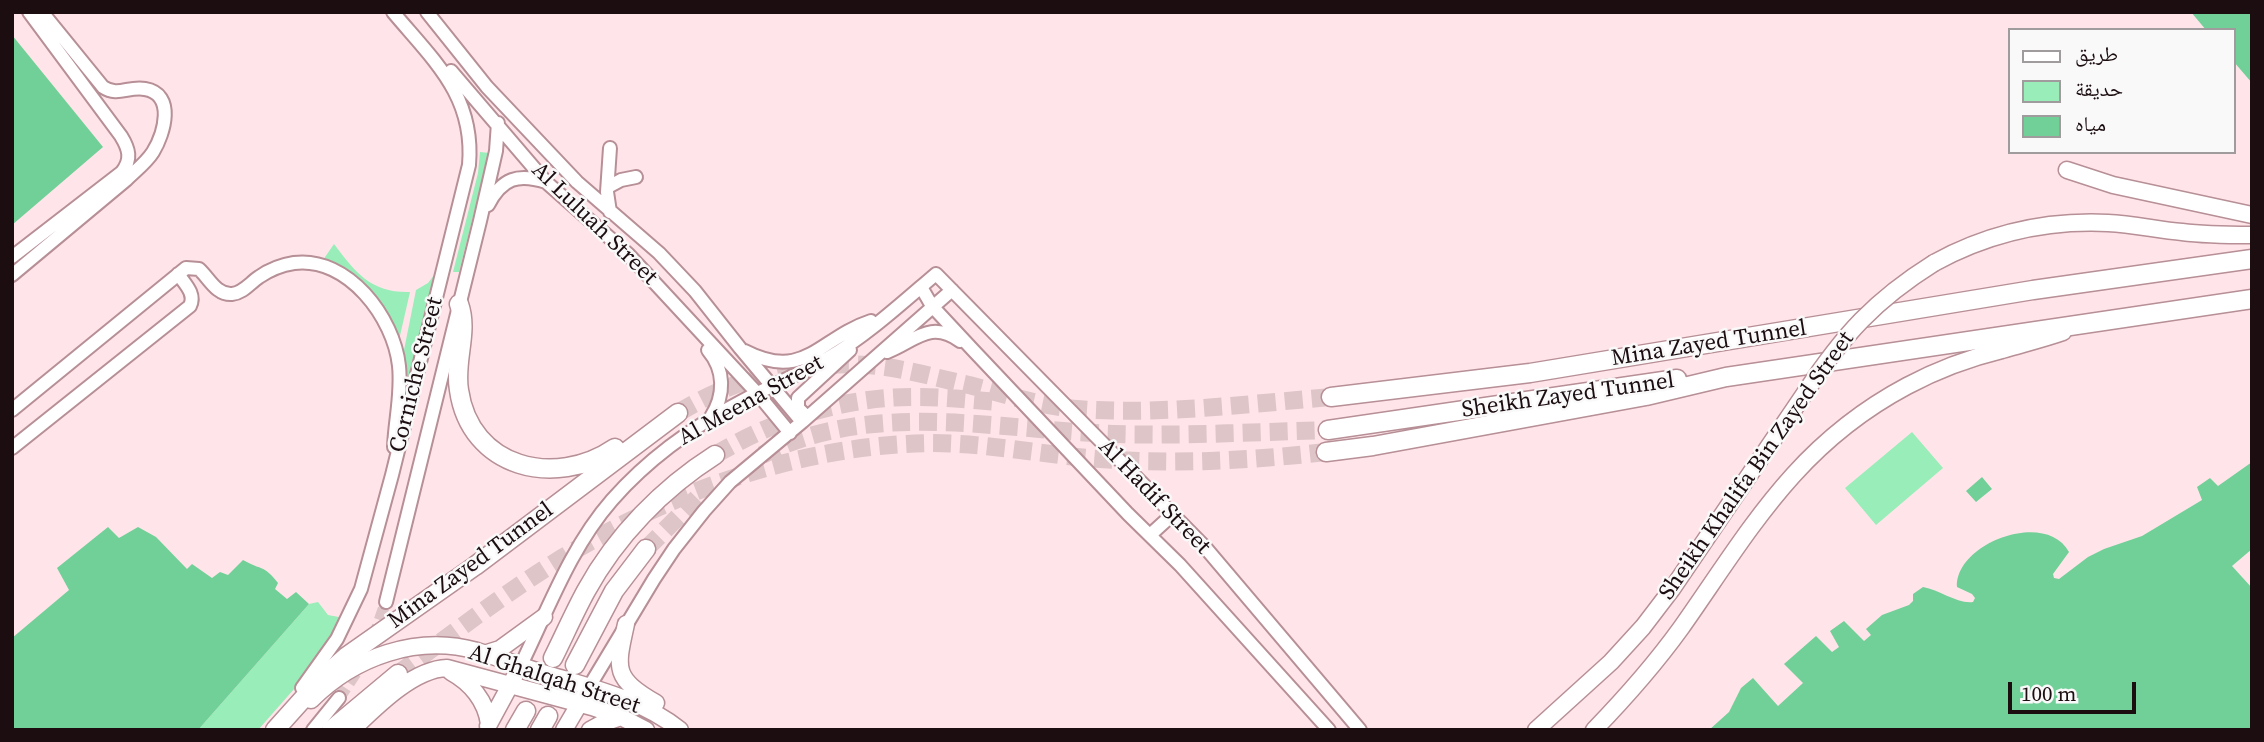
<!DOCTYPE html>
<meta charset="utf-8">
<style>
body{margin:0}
#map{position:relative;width:2264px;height:742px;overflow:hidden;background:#ffe5e9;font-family:"Source Serif 4","Noto Naskh Arabic",serif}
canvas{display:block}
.frame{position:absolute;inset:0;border:14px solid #1b0d10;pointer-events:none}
.legend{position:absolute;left:2008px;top:28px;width:228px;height:126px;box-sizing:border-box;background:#f9f9f9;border:2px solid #a09b9c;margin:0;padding:9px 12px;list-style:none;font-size:21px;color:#1b0d10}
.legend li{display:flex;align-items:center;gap:14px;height:35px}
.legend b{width:35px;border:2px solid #a09b9c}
.scale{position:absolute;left:2008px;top:682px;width:128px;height:32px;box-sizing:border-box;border:4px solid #1b0d10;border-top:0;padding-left:9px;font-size:21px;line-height:24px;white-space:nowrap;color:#1b0d10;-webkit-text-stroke:5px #f9f9f9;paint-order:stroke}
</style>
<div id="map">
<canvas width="2264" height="742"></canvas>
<div class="frame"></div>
<ul class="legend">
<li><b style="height:9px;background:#fff"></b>طريق</li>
<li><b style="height:19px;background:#98edb9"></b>حديقة</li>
<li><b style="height:19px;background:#71cf98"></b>مياه</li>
</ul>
<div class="scale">100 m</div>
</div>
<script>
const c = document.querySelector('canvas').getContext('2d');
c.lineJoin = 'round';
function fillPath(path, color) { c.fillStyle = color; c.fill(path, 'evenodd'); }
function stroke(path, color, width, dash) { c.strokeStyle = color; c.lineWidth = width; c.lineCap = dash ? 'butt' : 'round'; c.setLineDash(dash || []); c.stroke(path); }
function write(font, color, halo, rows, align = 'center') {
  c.font = font + ' "Source Serif 4",serif'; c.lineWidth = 5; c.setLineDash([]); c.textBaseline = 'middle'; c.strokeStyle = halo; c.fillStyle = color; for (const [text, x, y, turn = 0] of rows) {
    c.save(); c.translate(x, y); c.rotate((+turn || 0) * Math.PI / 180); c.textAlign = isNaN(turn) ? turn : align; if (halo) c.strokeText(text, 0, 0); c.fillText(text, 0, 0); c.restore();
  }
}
const green = new Path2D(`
 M480,152L489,153L459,272H453L478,173Z
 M334,244C356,273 371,293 410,292L399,340L393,329L323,260Z
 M438,270L406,388L404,350L416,290L428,283Z
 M1912,432L1943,468L1876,525L1845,488Z
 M318,602L328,615L344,618L302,680L258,730H198L309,604Z`);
const water = new Path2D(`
 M2191,12H2252V83L2234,62V30H2206Z
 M12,35L103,147L12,225Z
 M2252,462V549L2232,566L2252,588V730H1709L1729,712L1741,688L1753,678L1778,706L1803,683L1784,664L1816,636L1832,652L1839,647L1830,631L1844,621L1864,641L1871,635L1866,629L1882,615L1909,605L1913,601V594L1923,587C1940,590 1957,604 1973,602L1975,598L1972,594L1957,587C1955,543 2046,509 2069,552L2053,574L2054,578L2059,579L2088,557L2104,549L2142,536L2202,500L2197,487L2210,478L2218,486Z
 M1982,477L1992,489L1976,502L1966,491Z
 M108,527L119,538L138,527L156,537L187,569L192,564L212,578L220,572L228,575L243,560C262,571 263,564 278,583L275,589L287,599L296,592L309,604L198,730H12V638L69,590L57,568Z`);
const minorTunnel = new Path2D(`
 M374,637L386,602
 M339,698L362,663`);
const highwayTunnel = new Path2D(`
 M678,413C740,375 813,357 886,367C914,371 941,379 969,385C1004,394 1040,406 1077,409C1161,415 1247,404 1331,397
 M715,455C778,418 845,396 919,397C945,397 972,400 999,402
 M762,455C872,399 997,430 1114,434C1185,436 1257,432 1328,430
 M646,549L698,497
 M398,674C452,634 505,593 562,558C673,491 800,445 931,443C992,443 1053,457 1115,460C1186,464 1255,460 1326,452`);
const minor = new Path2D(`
 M427,12L487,87L577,182L659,253L695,291L740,348L802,422
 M451,71L546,182L628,254L757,393L790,433
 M608,187L621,180L636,177
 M488,205C502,178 518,173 546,182
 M610,212L607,192L610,148
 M12,257L122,172C132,159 129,149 121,136L29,12
 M12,275L126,180C135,171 146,163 153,152C164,134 176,94 145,89C128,86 118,97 103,87L42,12
 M921,287L932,306L973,350L1128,514L1180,565L1329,730
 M708,350C725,370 725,395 711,417
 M745,351C805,382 819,338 871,321
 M887,352C914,342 930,319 960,341
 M12,410L186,268L199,269C209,278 216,295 232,294C243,293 250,283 259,277C269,270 281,265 294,263C348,256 394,318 399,366C402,394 395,420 394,447
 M804,414L798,408V398L850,350
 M12,448L190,306C196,294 185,284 178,274
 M1150,535L1172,515
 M386,602L480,221L496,151L498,123
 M520,667C548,610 570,548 612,500C648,459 694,426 742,401C770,386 800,374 828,358C866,336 902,303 936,274L1204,546L1360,730
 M589,687L654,579L674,549L704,511L730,482L802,422L952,290
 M302,688L337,639L361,589L392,475L469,165C475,96 434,61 393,12
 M313,730L339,698`);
const major = new Path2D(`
 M2067,170L2113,185L2252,215
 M1934,263C1987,234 2047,220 2108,223C2133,224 2158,230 2182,232C2205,235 2229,235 2252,235
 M626,624C616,669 613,678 656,703
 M484,654L500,649L544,617
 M451,672C471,683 486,701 489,724
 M311,700C354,657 417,634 477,651C503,659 528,669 553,676C597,689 644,701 680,730
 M488,726L514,678
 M352,730C376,707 413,669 447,668L592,707L621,717L646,730
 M564,730L584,696
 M590,730L601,724L621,717
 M1536,730L1611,662L1643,627L1672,589L1805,393
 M1594,730C1625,698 1655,664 1681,628C1750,530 1796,445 1907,386C1937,370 1969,358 2002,350C2022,344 2043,339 2063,332`);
const highway = new Path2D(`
 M459,304C469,332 454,361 459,390C470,468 555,489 615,448
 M1331,397L1530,373L2033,290L2252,259
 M1328,430L1677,379
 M1326,452L1373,446L1646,396L1726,377L2252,299
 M553,658C564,636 574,613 586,591C616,536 663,488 715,455
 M575,665L614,591L646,549
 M275,730L319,681L347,656L475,566L678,413
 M331,730L398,674
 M515,730L526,711
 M540,730L548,716`);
const majorBridge = new Path2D(`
 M1805,393C1843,335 1875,300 1934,263`);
const streetNames = [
 ["Al Luluah Street",594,224,44],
 ["Mina Zayed Tunnel",1709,344,-9],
 ["Corniche Street",417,375,-76],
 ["Sheikh Zayed Tunnel",1568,396,-8],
 ["Al Meena Street",751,401,-29],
 ["Sheikh Khalifa Bin Zayed Street",1757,466,-55],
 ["Al Hadif Street",1154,497,46],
 ["Mina Zayed Tunnel",471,566,-36],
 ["Al Ghalqah Street",554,680,18]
];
fillPath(green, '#98edb9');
fillPath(water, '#71cf98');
stroke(minorTunnel, '#ddc5c8', 12, [12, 6]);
stroke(highwayTunnel, '#ddc5c8', 18, [18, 9]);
stroke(minor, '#b78f96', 16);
stroke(major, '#b78f96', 19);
stroke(highway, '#b78f96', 21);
stroke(minor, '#fff', 12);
stroke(major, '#fff', 16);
stroke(highway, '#fff', 18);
stroke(majorBridge, '#b78f96', 19, []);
stroke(majorBridge, '#fff', 16);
write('23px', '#1b0d10', '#f9f9f9', streetNames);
</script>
